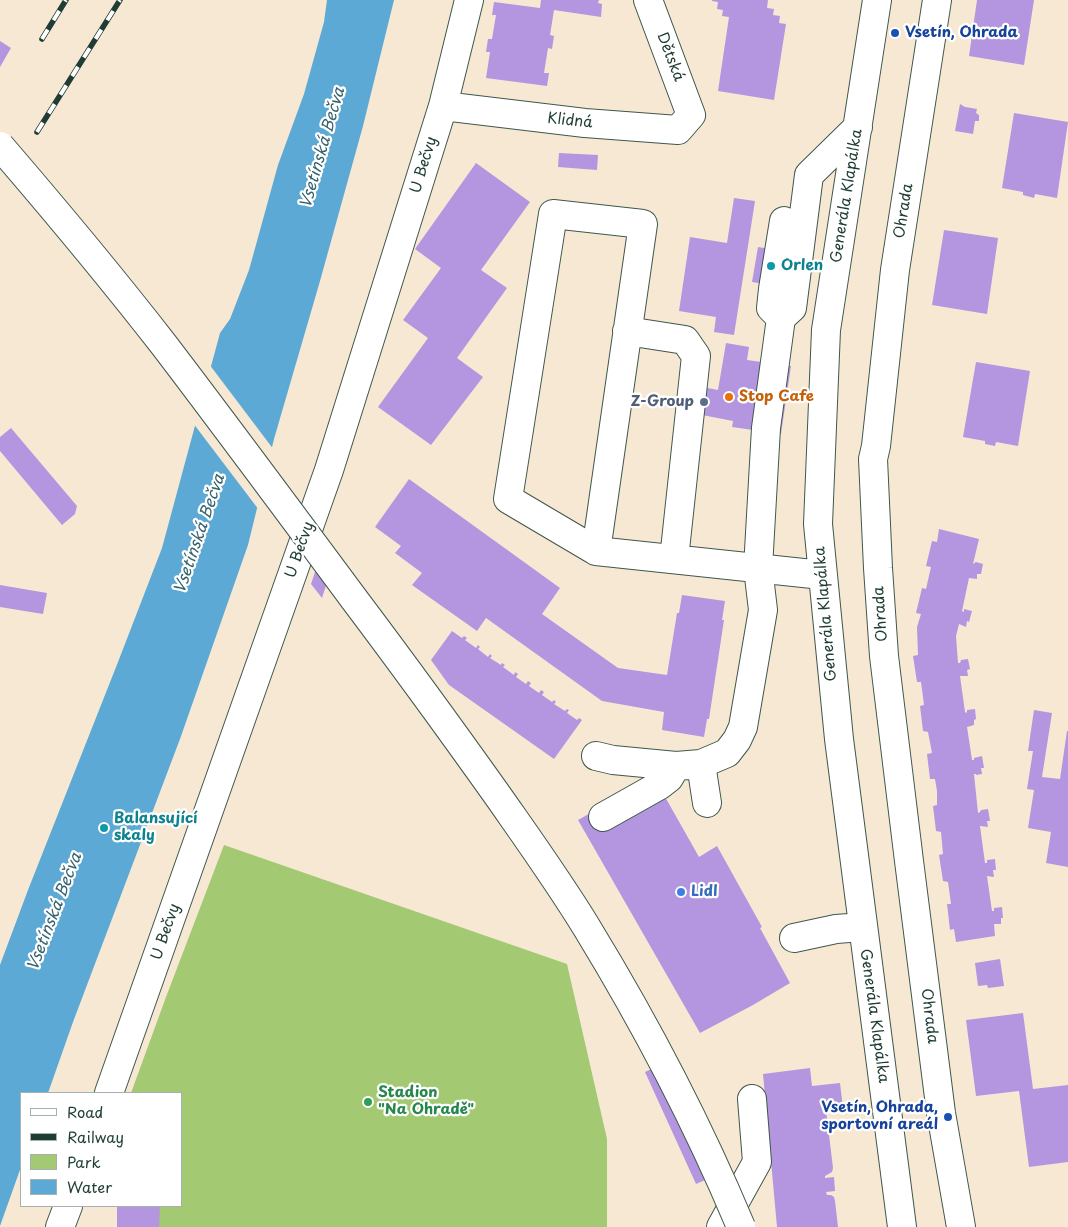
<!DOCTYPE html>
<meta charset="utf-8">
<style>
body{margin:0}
#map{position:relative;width:1068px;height:1227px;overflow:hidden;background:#f7e8d4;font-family:"Playpen Sans",sans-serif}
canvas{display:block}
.legend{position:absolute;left:20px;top:1092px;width:162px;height:115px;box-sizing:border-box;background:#fff;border:1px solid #a5b1ae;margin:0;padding:6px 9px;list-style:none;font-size:15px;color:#1f3d34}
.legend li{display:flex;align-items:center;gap:10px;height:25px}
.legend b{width:25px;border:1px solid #a5b1ae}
</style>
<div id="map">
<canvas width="1068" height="1227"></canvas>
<ul class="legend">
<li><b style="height:6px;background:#fff"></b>Road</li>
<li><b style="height:6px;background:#1f3d34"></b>Railway</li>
<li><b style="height:14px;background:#a4c973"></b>Park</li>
<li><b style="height:14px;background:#5da9d5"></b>Water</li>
</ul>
</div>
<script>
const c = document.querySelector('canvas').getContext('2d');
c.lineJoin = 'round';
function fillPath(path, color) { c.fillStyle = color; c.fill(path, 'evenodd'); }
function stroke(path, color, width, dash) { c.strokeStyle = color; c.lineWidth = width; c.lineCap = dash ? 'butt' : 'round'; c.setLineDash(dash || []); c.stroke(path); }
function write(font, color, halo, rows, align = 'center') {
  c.font = font + ' "Playpen Sans",sans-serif'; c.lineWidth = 4.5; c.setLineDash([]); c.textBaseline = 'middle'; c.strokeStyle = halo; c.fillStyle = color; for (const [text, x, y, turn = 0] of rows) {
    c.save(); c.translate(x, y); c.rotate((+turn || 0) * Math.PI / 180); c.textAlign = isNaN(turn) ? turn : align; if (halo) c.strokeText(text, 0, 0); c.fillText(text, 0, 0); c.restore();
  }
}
const green = new Path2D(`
 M224,845L567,964L607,1139V1227H117V1206H181V1093H131L166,997Z`);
const water = new Path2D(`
 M327,0H394L363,126L320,281L274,439L248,545L180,739L73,1022L48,1093H21V1167L0,1226V965L28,890L118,662L162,548L220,333L230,319L249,270L278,165L304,94L324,22Z`);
const pier = new Path2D(`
 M209,364L274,450L259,510L193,423Z`);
const building = new Path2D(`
 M541,0H599L598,3L602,4L601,17L554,10L550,35L554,36L552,49L548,48L544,73H549L547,86L486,78L490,52H486L488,39H492L496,15H492L494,2L540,8Z
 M712,0H768L767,8L774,9L773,15L780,16L779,23L786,24L774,100L718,91L729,17L722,16L723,10L717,9L718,2L712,1Z
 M977,0H1034L1024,65L969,56Z
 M0,41L11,48L0,67Z
 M960,104L965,107L977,109L976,113L979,115V121H975L973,134L955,131Z
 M1014,113L1068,122L1057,198L1035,194L1034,198L1023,195V192L1002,188Z
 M559,153L598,155L597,170L558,167Z
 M476,163L530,202L481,270L507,288L457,358L483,377L431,445L378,407L428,338L403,320L441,268L415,249Z
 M734,198L755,201L734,335L714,332L716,317L679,311L690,237L727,243Z
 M944,230L998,238L987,314L932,305Z
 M758,247L770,249L764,284L752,282Z
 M726,343L749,347L747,360L791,366L781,434L732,427L733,421L697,414L695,428L674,425L683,369L702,387L718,390Z
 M976,362L1030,371L1018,446L996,442L995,446L985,444V441L963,437Z
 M11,428L77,506L75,514L62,525L0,451V437Z
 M409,479L560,588L542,614L618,668L667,675L677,613H679L682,595L725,601L722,620H724L709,719H707L704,737L662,730L664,712L602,701L486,618L477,631L412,585L422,573L395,553L401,546L375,527Z
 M939,529L979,539L973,564L976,562L983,564L981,574H977V579L969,578L962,611L964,612V609L972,611L969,622L967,621L966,627L959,624L956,636L958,663H960L961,660L968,659L970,669L967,670L968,676H960L965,712L967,713V710L975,709L976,719L974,720V725L967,727L972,760H974V758L982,756L984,768H981L982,774L976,775V774H974L978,813L980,812L981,810L988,809L990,821H987L988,827L980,826L985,863H987V860L995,859L996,870H993L994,877L987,876L992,911H994V908L1002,907L1003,918H1001V924H994L995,936L956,942L954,929L950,930L947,904H951L948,882L943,881L939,855L943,854L941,832L936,831L933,806L937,805V791L935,779H930L927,754L932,753L928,732L923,731L920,706L924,705L921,682H917L913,656L918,655L917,627L921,614L916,613L922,588L926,589L931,567L926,566L932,541L937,542Z
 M321,554L335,558L322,598L311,584Z
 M0,585L47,593L43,614L0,607Z
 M452,631L462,638L464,636L467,638L465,640L476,648L478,645L480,647L478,649L488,657L490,654L492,656L490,658L501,665L502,663L505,665L503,667L514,675L515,672L518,674L516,677L526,684L528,681L531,683L529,686L539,693L541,690L544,692L542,695L552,702L554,700L556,702L554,704L565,711L567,709L569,710L567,713L577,720L579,718L582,720L554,759L449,685L431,660Z
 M1034,710L1052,713L1042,777L1060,779L1067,731H1068V867L1046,863L1051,832L1028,828L1034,790L1027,789L1033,751H1028Z
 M664,795L699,857L717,846L762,927L760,928L790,983L753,1005L700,1033L578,820L596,810Z
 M1000,959L1004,986L988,988L987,985L978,986L975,963Z
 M1023,1013L1033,1089L1068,1085V1162L1029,1167L1019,1091L976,1096L966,1020Z
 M662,1064L714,1176L696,1184L645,1072Z
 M810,1068L812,1086L840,1083L843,1108L826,1110L833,1168L832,1172L825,1176V1178L834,1177L835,1191L826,1192L827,1195H831L834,1197L835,1201L838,1227H777L763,1074Z
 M117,1206H160L159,1227H117Z`);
const minor = new Path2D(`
 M877,0L826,330L818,524L839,739L902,1227
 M937,0L895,270L876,446L873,459L878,568L884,656L909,861L941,1113L961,1227
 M443,106L585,123L678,130L691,115L648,0
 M781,318L771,308L773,289L784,221
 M627,331L685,340L696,356L674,559
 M596,551L643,224L553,214L508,499L596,551L822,575
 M596,756L613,760L676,766L701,764L727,753L737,740L743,727L763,610L758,568L766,428L781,318L792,308L809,175L858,127
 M701,764L707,803
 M603,817L660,785L669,778L676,766
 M794,938L836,929L862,927
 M109,1093L329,470L443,106L469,0
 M60,1227L68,1206
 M721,1227L757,1162L752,1099`);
const rail = new Path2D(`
 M42,39L66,0
 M37,132L120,0`);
const majorBridge = new Path2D(`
 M0,146C56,211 111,277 164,345C228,429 291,514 354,599C403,664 451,730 498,796C528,839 559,882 587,928C645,1023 698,1124 741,1227`);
const markers = [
 [895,33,5,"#1a4fb4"],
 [771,266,5,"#0f9aa8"],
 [729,397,5,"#e8710a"],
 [704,402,5,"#5c6f8a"],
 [104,828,5,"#0f9aa8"],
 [681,892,5,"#3f7fe0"],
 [368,1102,5,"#2e9e5b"],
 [948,1117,5,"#1a4fb4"]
];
const transitNames = [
 ["Vsetín, Ohrada",905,33],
 ["Vsetín, Ohrada,",938,1108,"right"],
 ["sportovní areál",938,1125,"right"]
];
const streetNames = [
 ["Dětská",670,57,69],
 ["Klidná",570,121,6],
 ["U Bečvy",424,165,-73],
 ["Generála Klapálka",847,196,-81],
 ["Ohrada",904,211,-81],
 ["U Bečvy",300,550,-71],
 ["Generála Klapálka",826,614,-95],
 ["Ohrada",881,614,-94],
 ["U Bečvy",166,932,-71],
 ["Generála Klapálka",874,1016,82],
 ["Ohrada",929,1016,83]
];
const cultureNames = [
 ["Orlen",781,266],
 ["Balansující",114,819],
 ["skaly",114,836]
];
const foodNames = [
 ["Stop Cafe",739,397]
];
const serviceNames = [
 ["Z-Group",694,402]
];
const shopNames = [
 ["Lidl",691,892]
];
const leisureNames = [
 ["Stadion",378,1093],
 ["\"Na Ohradě\"",378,1110]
];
const waterNames = [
 ["Vsetínská Bečva",323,148,-74],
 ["Vsetínská Bečva",200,534,-71],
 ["Vsetínská Bečva",55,912,-69]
];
fillPath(green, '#a4c973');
fillPath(water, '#5da9d5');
fillPath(pier, '#f7e8d4');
fillPath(building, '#b396df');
stroke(minor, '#3f574c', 30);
stroke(minor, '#fff', 28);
stroke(rail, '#1f3d34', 5.5);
stroke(rail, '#fff', 4, [11]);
stroke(majorBridge, '#3f574c', 30, []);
stroke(majorBridge, '#fff', 28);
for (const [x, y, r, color] of markers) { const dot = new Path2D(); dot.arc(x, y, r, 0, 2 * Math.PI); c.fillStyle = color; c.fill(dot); stroke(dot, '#fff', 2); }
write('bold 15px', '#164399', '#fff', transitNames, 'left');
write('15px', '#1f3d34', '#fff', streetNames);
write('bold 15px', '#0d838f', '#fff', cultureNames, 'left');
write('bold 15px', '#c56008', '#fff', foodNames, 'left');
write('bold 15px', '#4e5e75', '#fff', serviceNames, 'right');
write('bold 15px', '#366cbe', '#fff', shopNames, 'left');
write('bold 15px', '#27864d', '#fff', leisureNames, 'left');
write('italic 16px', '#35636c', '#fff', waterNames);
</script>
